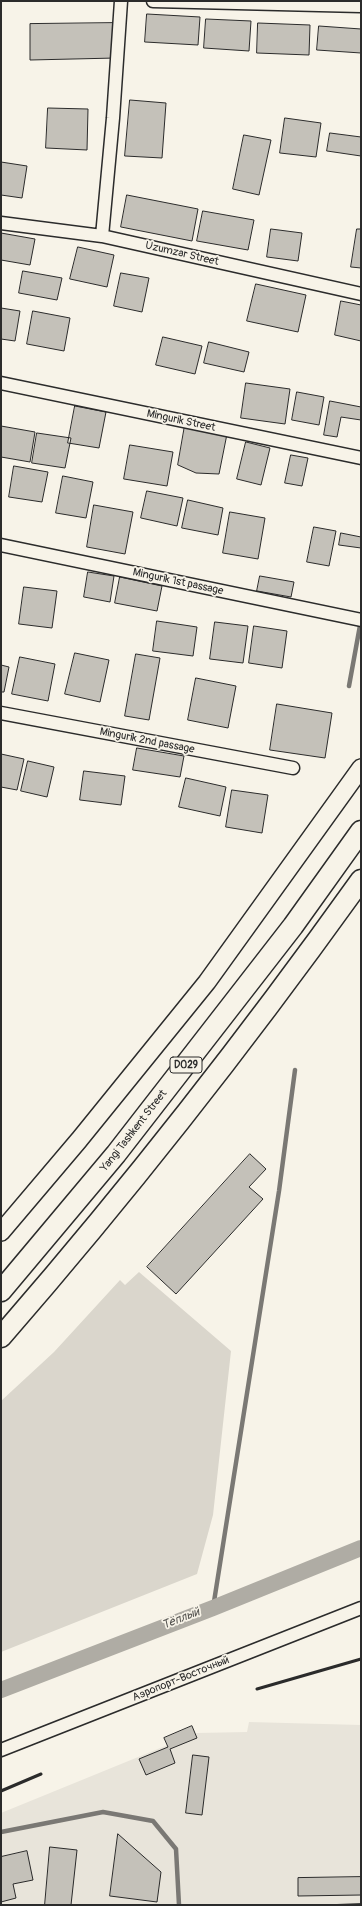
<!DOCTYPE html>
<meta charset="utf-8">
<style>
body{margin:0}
#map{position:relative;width:362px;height:1906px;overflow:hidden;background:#f7f3e8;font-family:Pangolin,sans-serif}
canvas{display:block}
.frame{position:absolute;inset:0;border:2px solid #2b2b2b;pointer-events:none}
</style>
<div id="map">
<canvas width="362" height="1906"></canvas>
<div class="frame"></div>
</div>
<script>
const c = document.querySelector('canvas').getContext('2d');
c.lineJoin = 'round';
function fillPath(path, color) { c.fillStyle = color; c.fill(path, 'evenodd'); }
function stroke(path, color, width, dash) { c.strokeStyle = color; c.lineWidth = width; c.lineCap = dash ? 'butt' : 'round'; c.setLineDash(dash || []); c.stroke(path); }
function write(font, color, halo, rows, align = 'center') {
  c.font = font + ' Pangolin,sans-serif'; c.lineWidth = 3.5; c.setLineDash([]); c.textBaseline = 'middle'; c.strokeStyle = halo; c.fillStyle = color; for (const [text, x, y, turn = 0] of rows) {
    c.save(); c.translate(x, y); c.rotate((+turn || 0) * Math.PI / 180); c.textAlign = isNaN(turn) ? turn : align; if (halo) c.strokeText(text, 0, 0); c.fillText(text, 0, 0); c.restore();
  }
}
const built = new Path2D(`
 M249,1722L361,1725V1905H1V1813L197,1733L247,1732Z`);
const green = new Path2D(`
 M139,1272L231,1351L213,1515L197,1574L1,1652V1401L54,1352L120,1280L125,1285Z`);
const stream = new Path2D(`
 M349,686L361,620
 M213,1608L279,1191L295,1070
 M1,1832L103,1812L153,1821L176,1849L179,1905`);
const canal = new Path2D(`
 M1,1690L213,1608L361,1548`);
const building = new Path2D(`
 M147,14L200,17L198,45L145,42Z
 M206,19L251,21L249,51L204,48Z
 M115,23L116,58L30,60V24Z
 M258,23L310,25L309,55L257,53Z
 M319,26L361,29V53L317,50Z
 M130,100L166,103L162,158L125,156Z
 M48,108L88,109L87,150L46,148Z
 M285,118L321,123L316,157L280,153Z
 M330,133L361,137V156L327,151Z
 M244,135L271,140L259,195L233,189Z
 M1,162L27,166L22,198L1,195Z
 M127,195L198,209L192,241L121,227Z
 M203,211L254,220L248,250L197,241Z
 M271,229L302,233L298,261L267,257Z
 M357,229H361V268L351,267Z
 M1,233L35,239L30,265L1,260Z
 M78,247L114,255L107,287L70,279Z
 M23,271L62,278L57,300L19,293Z
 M121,273L149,278L142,312L114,306Z
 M256,284L306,295L298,332L247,321Z
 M341,301L361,305V341L335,335Z
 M1,308L20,311L15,341L1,339Z
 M33,311L70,318L64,351L27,344Z
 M163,337L202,346L195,374L156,365Z
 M209,342L249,352L244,372L204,363Z
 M246,383L290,389L285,424L241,418Z
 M297,392L324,397L319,425L292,420Z
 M330,401L361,407V420L341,417L337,437L324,435Z
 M75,406L106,412L99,448L68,443Z
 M185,425L227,434L219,474L196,473L178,465Z
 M1,426L35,432L30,462L1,457Z
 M37,433L71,438L65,468L32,463Z
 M246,442L270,448L261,485L237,479Z
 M130,445L173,452L167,486L124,479Z
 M291,455L308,458L302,486L285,483Z
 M14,466L48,472L42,502L9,497Z
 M63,476L93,482L86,518L56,513Z
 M147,491L183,498L177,526L141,518Z
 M188,500L223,508L218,535L182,528Z
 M94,505L133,512L125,554L87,547Z
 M230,512L265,518L258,559L223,553Z
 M314,527L336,531L329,566L307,562Z
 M341,533L361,537V548L339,545Z
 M88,572L114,576L110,602L84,597Z
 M260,576L294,582L291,597L257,591Z
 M120,577L162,586L157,611L115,603Z
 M24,587L57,591L52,628L19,624Z
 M157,621L197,627L193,656L153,651Z
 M215,622L248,626L243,663L210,659Z
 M254,626L287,631L282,668L249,663Z
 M75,653L109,660L100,702L65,694Z
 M136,654L160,658L149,720L125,716Z
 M20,657L55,664L48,701L12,694Z
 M1,665L9,667L4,692H1Z
 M196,678L236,686L228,728L188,720Z
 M277,704L332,713L325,758L270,750Z
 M137,748L184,756L180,777L133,770Z
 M1,754L24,759L17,790L1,787Z
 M28,761L54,767L47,797L21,791Z
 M84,771L125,776L121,805L80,800Z
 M186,778L226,787L220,816L179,807Z
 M232,790L268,795L262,833L226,827Z
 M250,1154L266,1169L249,1187L263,1199L176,1294L147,1267Z
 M192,1726L197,1738L170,1749L175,1763L146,1775L139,1759L168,1747L164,1738Z
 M193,1755L209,1757L202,1815L186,1813Z
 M118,1834L161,1872L157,1902L110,1896Z
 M50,1847L77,1850L71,1905H45Z
 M27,1851L33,1880L13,1884L16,1898L1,1902V1857Z
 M361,1877V1895L298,1896V1878Z
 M361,1904V1905H324Z`);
const minor = new Path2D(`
 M153,1L361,6
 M1,223L102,236L361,294
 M102,236L113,118L121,1
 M1,383L361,458
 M1,545L361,620
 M1,713L293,768
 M1,1750L361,1608`);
const secondary = new Path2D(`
 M1,1232L79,1140L207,982L361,768`);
const trunk = new Path2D(`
 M1,1291L116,1154L293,926L361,831
 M1,1337C129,1190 248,1038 361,880`);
const rail = new Path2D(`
 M257,1689L361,1659
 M1,1791L41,1774`);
const shields = [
 [186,1065,32]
];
const shieldNames = [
 ["D029",186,1065]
];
const streetNames = [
 ["Uzumzar Street",182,254,13],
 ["Mingurik Street",181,421,12],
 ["Mingurik 1st passage",178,582,12],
 ["Mingurik 2nd passage",147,741,11],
 ["Yangi Tashkent Street",134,1131,-52],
 ["Аэропорт-Восточный",181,1679,-22]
];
const waterNames = [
 ["Тёплый",181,1619,-22]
];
fillPath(built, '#e8e4da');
fillPath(green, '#dad6cc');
stroke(stream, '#7a7874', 4.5);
stroke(canal, '#afaca4', 16);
fillPath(building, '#c4c1b9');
stroke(building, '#2b2b2b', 1);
stroke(minor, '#2b2b2b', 15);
stroke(secondary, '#2b2b2b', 20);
stroke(trunk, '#2b2b2b', 23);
stroke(minor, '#f7f3e8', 12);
stroke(secondary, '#f7f3e8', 17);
stroke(trunk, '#f7f3e8', 20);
stroke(rail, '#2b2b2b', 3);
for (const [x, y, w] of shields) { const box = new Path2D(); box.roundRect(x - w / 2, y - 8, w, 16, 3); c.fillStyle = '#f7f3e8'; c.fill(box); stroke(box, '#2b2b2b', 1); }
write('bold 10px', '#2b2b2b', null, shieldNames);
write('11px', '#2b2b2b', '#f7f3e8', streetNames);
write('italic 12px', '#53524f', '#f7f3e8', waterNames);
</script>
